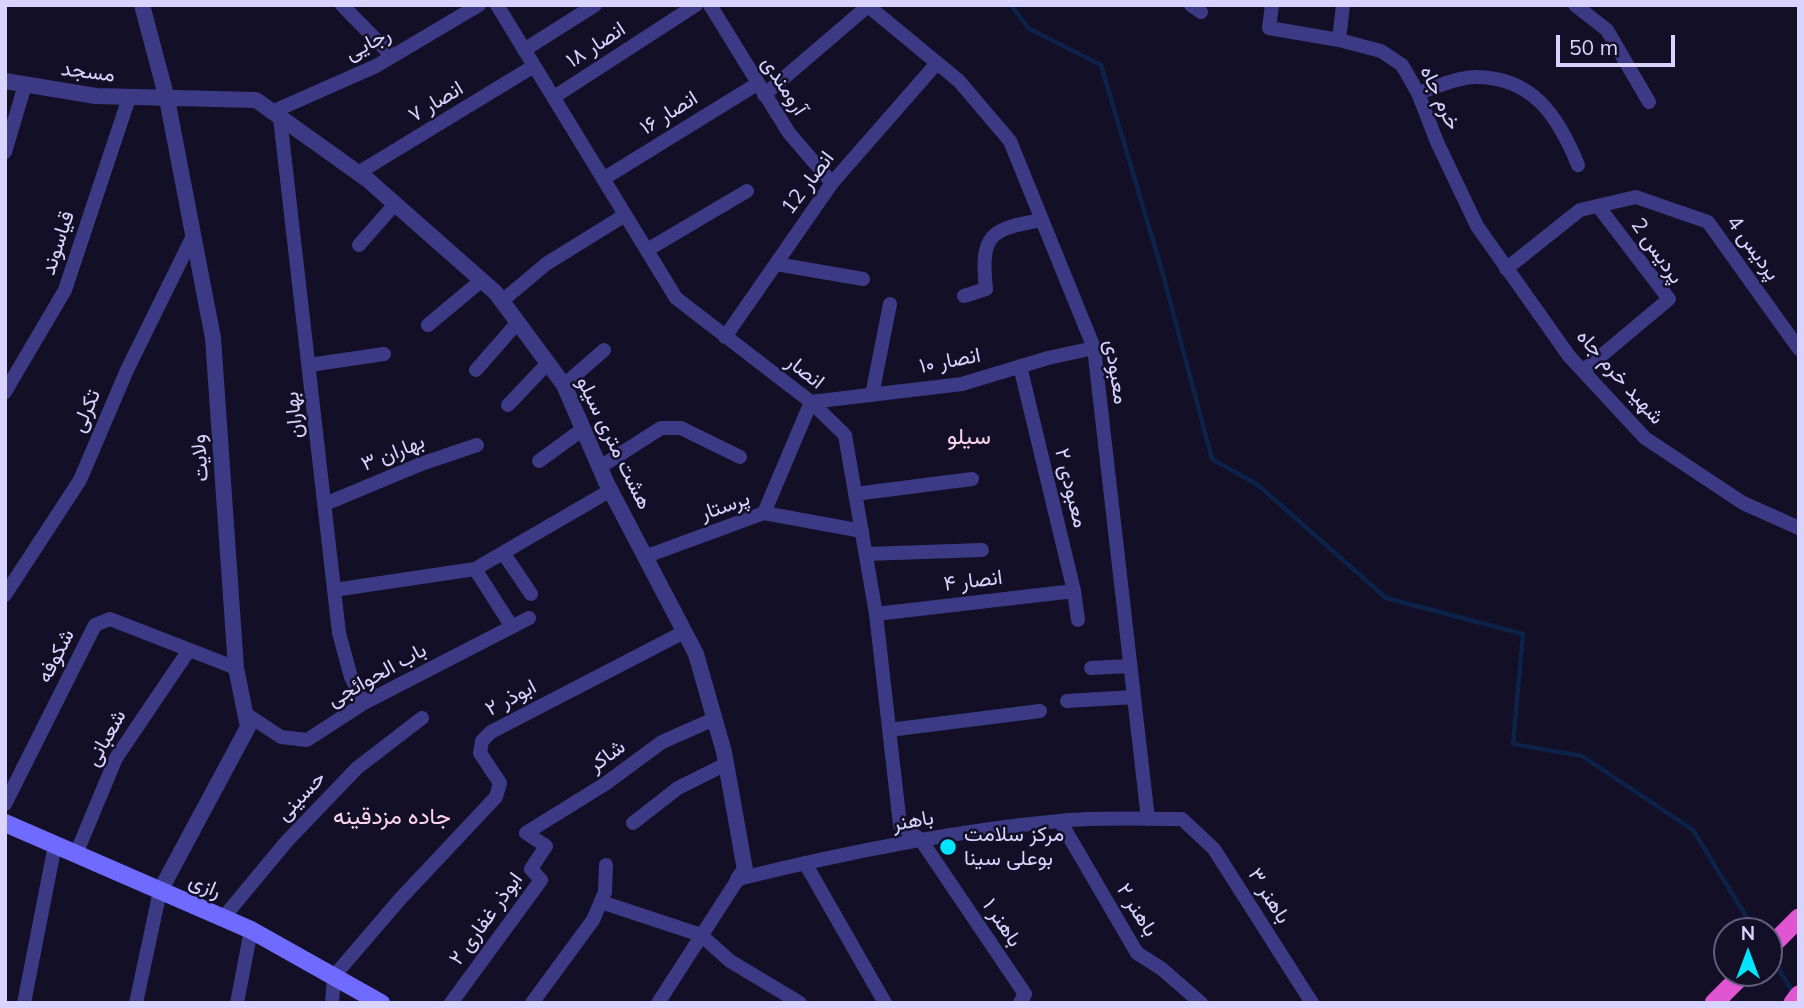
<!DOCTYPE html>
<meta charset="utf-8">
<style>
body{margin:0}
#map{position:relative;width:1804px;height:1008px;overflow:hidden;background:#130f26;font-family:Mulish,sans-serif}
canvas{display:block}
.frame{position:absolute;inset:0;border:7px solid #d9d4ff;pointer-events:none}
.north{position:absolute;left:1713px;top:917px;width:70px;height:70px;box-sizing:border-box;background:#130f26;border:2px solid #625e7d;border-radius:50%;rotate:0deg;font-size:19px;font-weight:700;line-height:28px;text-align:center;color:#d9d4ff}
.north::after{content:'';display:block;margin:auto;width:24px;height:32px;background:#00e5ff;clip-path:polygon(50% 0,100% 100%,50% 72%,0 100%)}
.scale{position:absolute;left:1556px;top:35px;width:119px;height:32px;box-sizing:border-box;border:4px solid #d9d4ff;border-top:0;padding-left:9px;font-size:21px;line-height:24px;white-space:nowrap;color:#d9d4ff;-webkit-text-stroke:5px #130f26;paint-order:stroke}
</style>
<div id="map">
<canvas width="1804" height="1008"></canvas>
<div class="frame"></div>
<div class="north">N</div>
<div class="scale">50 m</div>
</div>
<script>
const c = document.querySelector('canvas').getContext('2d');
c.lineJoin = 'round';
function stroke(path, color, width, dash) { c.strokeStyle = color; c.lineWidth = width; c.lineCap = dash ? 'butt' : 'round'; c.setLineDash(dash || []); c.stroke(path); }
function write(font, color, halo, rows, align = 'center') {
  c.font = font + ' Mulish,Vazirmatn,sans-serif'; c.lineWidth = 5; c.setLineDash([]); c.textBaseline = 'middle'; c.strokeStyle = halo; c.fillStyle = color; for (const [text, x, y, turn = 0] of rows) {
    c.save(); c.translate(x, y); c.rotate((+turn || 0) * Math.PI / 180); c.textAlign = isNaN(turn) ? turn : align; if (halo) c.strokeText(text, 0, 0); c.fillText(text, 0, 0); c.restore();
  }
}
const stream = new Path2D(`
 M1011,5L1028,28L1101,65L1162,271L1212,459L1258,485L1386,598L1523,634L1513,744L1582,756L1693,830L1755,931
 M1770,955L1793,992`);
const minor = new Path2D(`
 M342,5L392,56
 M497,5L676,298L811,402L845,435L876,614L900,825L921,840L1025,994L1020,1003
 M710,5L789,133L832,183
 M867,5L959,81L1010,141L1094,348L1148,819
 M1191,5L1201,12
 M1272,5L1269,28L1339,40L1381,51L1402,65L1418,93L1437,142L1477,226L1569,356L1645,438L1743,503L1799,528
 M1575,5L1607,30L1649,102
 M1339,40L1343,5
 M524,50L595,5
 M1418,93C1435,88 1457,77 1475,77C1533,77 1558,116 1578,165
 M764,95L868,6
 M554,97L696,5
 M272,112L376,66L479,5
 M280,118L339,633L351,677L364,703
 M5,152L25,85
 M358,173L534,66
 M603,179L757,84
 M359,245L395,204
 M647,250L747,191
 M776,264L863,279
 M1506,269L1580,210L1636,197L1708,222L1799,349
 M964,296L986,289C980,233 991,229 1042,220
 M502,301L546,264L625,215
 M428,325L482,280
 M725,337L832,183L937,63
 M309,365L384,354
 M1020,366L1074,591L1078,620
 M476,370L518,322
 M1583,371L1669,299L1598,206
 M564,385L604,350
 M5,392L65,290L129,98
 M872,395L890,304
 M811,402L962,384L1048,358L1094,348
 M508,405L548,363
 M539,461L583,429
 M600,467L661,428H681L740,457
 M855,494L972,479
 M325,504L421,464L477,445
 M764,513L811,402
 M504,554L531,594
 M866,554L982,550
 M647,556L764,513L862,531
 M475,569L512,627
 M334,590L475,569L611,490
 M5,595L80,480L127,370L193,236
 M876,614L1074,591
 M1091,668L1130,666
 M1067,701L1134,697
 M246,714L281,737L307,740L364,703L529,618
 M889,730L1040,711
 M5,804L95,625L110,619L236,668
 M1060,821L1137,953L1162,969L1201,1003
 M633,823L678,788L726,764
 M76,854L116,758L189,650
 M805,863L885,1003
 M601,902L701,935L730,961L800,1003
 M223,918L287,841L357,768L422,718
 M24,1003L55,845
 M136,1003L160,891
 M237,1003L251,930
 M332,1003L334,976L401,898L496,797L500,783L480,753L482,741L491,732L684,632
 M451,1003L541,880L531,869L546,846L526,833L605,784L662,742L714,719
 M532,1003L593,920L605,892L606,865
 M658,1003L738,879C843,853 951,831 1059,821C1099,817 1141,819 1182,819L1214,849L1312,1003`);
const tertiary = new Path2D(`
 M142,5L167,99L213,338L236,668L248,727L160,891
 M5,81L96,96L256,100L368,180L496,293L564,385L606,482L696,654L724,752L745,870L738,879`);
const secondary = new Path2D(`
 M5,823L251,930L381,1003`);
const trunk = new Path2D(`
 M1769,948L1799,918
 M1714,1003L1744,973
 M1793,1003L1799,995`);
const markers = [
 [948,847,9,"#00e5ff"]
];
const streetNames = [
 ["رجایی",368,44,-27],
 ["انصار ۱۸",596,45,-33],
 ["مسجد",88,72,7],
 ["آرومندی",784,86,57],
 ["خرم جاه",1440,98,65],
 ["انصار ۷",436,102,-31],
 ["انصار ۱۶",669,113,-32],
 ["انصار 12",808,183,-53],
 ["قیاسوند",58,243,-72],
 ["پردیس 4",1753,248,54],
 ["پردیس 2",1657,251,55],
 ["انصار ۱۰",950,361,-11],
 ["انصار",805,372,38],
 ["معبودی",1116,372,81],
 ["شهید خرم جاه",1620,377,48],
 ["تکرلی",86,411,-67],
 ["بهاران",294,415,-96],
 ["هشت متری سیلو",614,443,64],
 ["بهاران ۳",393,453,-22],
 ["ولایت",200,458,-94],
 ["معبودی ۲",1071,488,76],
 ["پرستار",725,506,-19],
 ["انصار ۴",973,581,-7],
 ["شکوفه",56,656,-63],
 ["باب الحوائجی",377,675,-29],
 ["ابوذر ۲",511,698,-28],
 ["شعبانی",106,738,-61],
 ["شاکر",607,756,-36],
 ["حسینی",301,796,-46],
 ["باهنر",913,821,-10],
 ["رازی",205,886,23],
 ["باهنر ۳",1269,896,58],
 ["باهنر ۲",1137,910,58],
 ["ابوذر غفاری ۲",486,919,-54],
 ["باهنر ۱",1002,923,56]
];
const poiNames = [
 ["مرکز سلامت",964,835],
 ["بوعلی سینا",964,859]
];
const neighbourhoodNames = [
 ["سیلو",969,437],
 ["جاده مزدقینه",392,817]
];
stroke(stream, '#0c2248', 4.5);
stroke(minor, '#3d3a85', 14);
stroke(tertiary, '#3d3a85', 16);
stroke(secondary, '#6f6bff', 18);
stroke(trunk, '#e055d1', 19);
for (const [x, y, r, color] of markers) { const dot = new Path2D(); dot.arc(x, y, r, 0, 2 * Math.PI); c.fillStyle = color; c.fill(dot); stroke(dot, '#130f26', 2.5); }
write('21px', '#d9d4ff', '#130f26', streetNames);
write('21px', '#d9d4ff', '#130f26', poiNames, 'left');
write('23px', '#ffd6f0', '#130f26', neighbourhoodNames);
</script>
